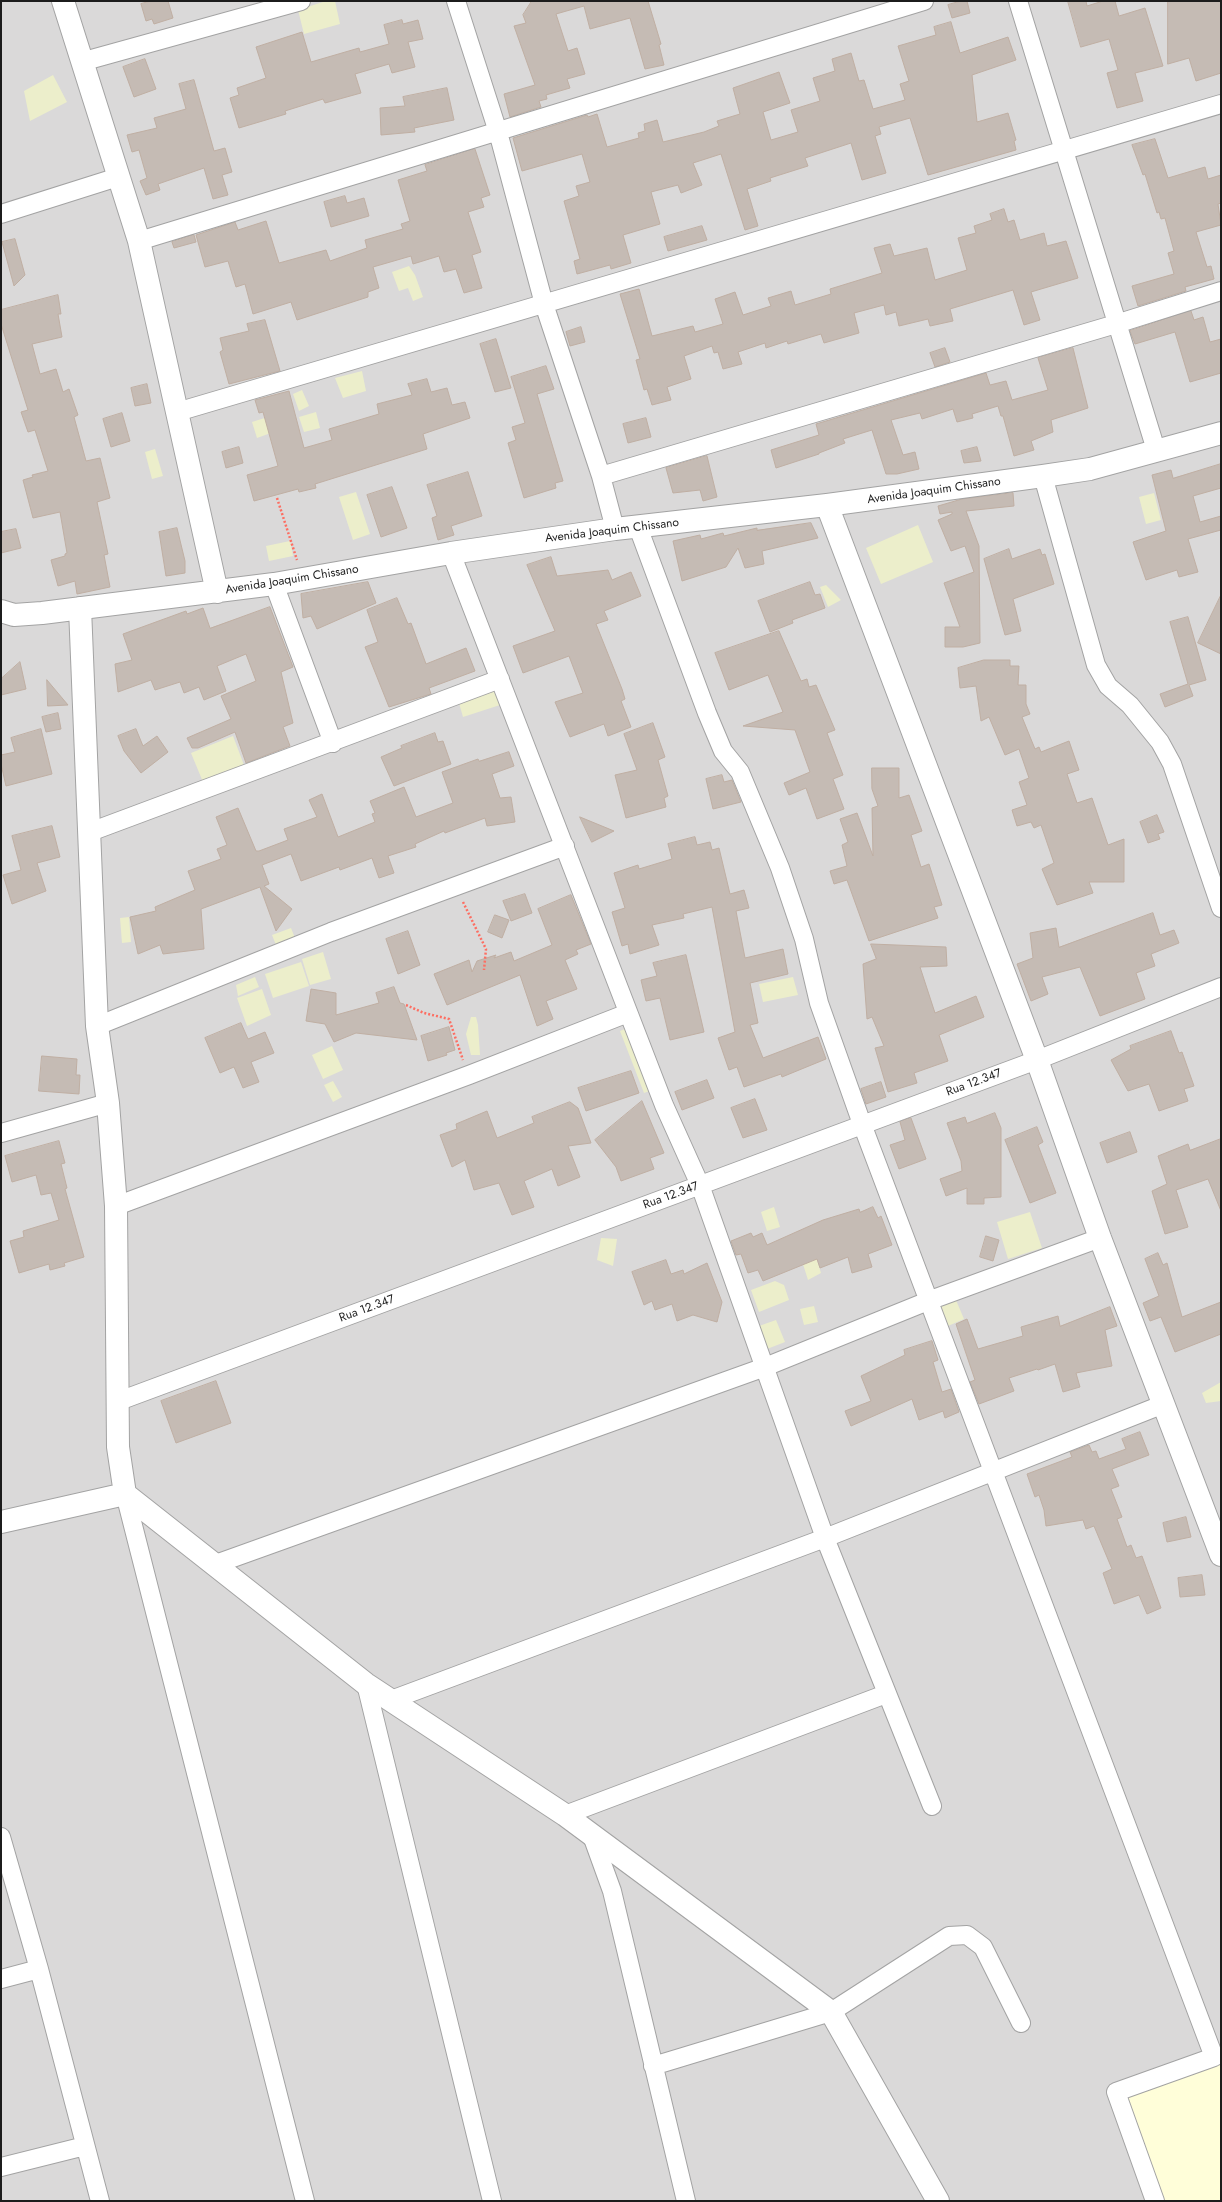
<!DOCTYPE html>
<style>
body{margin:0}
#map{position:relative;width:1222px;height:2202px;overflow:hidden;background:#eee9e1;font-family:Jost,sans-serif}
canvas{display:block}
.frame{position:absolute;inset:0;border:2px solid #1c1c1c;pointer-events:none}
</style>
<div id="map">
<canvas width="1222" height="2202"></canvas>
<div class="frame"></div>
</div>
<script>
const c = document.querySelector('canvas').getContext('2d');
c.lineJoin = 'round';
function fillPath(path, color) { c.fillStyle = color; c.fill(path, 'evenodd'); }
function stroke(path, color, width, dash) { c.strokeStyle = color; c.lineWidth = width; c.lineCap = dash ? 'butt' : 'round'; c.setLineDash(dash || []); c.stroke(path); }
function write(font, color, halo, rows, align = 'center') {
  c.font = font + ' Jost,sans-serif'; c.lineWidth = 4; c.setLineDash([]); c.textBaseline = 'middle'; c.strokeStyle = halo; c.fillStyle = color; for (const [text, x, y, turn = 0] of rows) {
    c.save(); c.translate(x, y); c.rotate((+turn || 0) * Math.PI / 180); c.textAlign = isNaN(turn) ? turn : align; if (halo) c.strokeText(text, 0, 0); c.fillText(text, 0, 0); c.restore();
  }
}
const residential = new Path2D(`
 M1,1H1221V2201H1Z`);
const education = new Path2D(`
 M1221,2060V2201H1161L1122,2097Z`);
const farmland = new Path2D(`
 M326,1H335L340,24L304,34L298,10Z
 M53,75L67,102L30,121L24,91Z
 M409,266L415,275L423,297L413,301L408,288L399,291L392,272Z
 M362,371L366,391L343,398L335,378Z
 M302,390L309,406L299,411L293,394Z
 M316,412L320,428L304,432L299,417Z
 M274,415L279,430L257,438L252,422Z
 M155,449L163,476L152,479L145,452Z
 M356,492L370,534L353,540L339,497Z
 M1154,493L1161,520L1146,524L1139,497Z
 M918,525L933,562L881,584L866,548Z
 M290,541L293,556L269,561L266,546Z
 M826,585L841,600L828,607L820,587Z
 M495,691L500,705L463,717L459,703Z
 M233,736L244,765L203,782L191,753Z
 M129,917L131,942L122,943L120,918Z
 M291,928L295,938L276,945L272,935Z
 M323,952L331,979L310,985L302,959Z
 M301,962L309,986L273,998L265,974Z
 M255,977L259,987L238,996L236,985Z
 M793,977L798,995L763,1002L759,984Z
 M262,989L271,1015L247,1026L237,998Z
 M471,1017H476L478,1025L480,1055H471L466,1034Z
 M627,1028L652,1090L644,1093L620,1031Z
 M332,1046L343,1070L323,1079L312,1055Z
 M333,1081L342,1097L333,1102L324,1085Z
 M774,1207L780,1227L767,1231L761,1212Z
 M1030,1212L1042,1248L1008,1259L997,1222Z
 M601,1238L617,1239L613,1266L597,1260Z
 M815,1254L821,1273L808,1280L802,1261Z
 M775,1281L784,1285L789,1300L759,1312L751,1290Z
 M956,1300L964,1319L948,1326L940,1307Z
 M814,1306L818,1322L804,1325L800,1309Z
 M776,1320L785,1342L767,1349L759,1326Z
 M1221,1382V1401L1206,1403L1202,1393Z`);
const building = new Path2D(`
 M151,1H168L173,18L154,24L152,19L146,21L141,4Z
 M532,1H648L661,44L659,45L664,65L645,69L630,18L590,29L584,6L556,14L568,51L577,48L585,74L567,79L570,88L546,95L547,99L539,101L541,107L510,117L504,94L535,85L514,26L526,23L523,15Z
 M961,1H967L970,13L952,18L948,5Z
 M1068,1H1086L1087,6L1103,1H1115L1119,16L1145,8L1163,66L1135,73L1143,101L1117,108L1107,73L1118,70L1109,39L1081,47Z
 M1168,1H1221V73L1196,81L1189,58L1168,64Z
 M402,20L403,24L418,20L423,39L408,42L415,67L392,73L389,64L355,74L361,93L325,103L323,99L285,111L286,114L239,128L230,98L239,95L237,88L266,78L256,47L302,32L311,62L359,48L360,52L389,44L384,25Z
 M951,22L960,53L1008,37L1016,60L972,75L977,122L1008,113L1016,140L1014,141L1016,150L928,175L910,118L879,127L881,134L875,136L886,173L862,180L851,143L805,158L808,166L770,178L771,181L747,189L758,226L745,230L721,154L693,163L702,185L681,193L678,185L651,192L660,224L623,235L631,263L611,269L610,265L577,274L574,261L580,259L564,201L579,196L576,186L590,182L582,154L522,171L513,138L587,115L588,117L597,114L607,147L639,138L638,133L645,131L644,124L657,120L663,142L704,132L719,126L717,121L740,114L733,88L779,72L790,103L763,112L771,140L798,132L791,110L820,101L813,78L835,71L832,59L851,53L859,81L864,80L873,109L905,100L900,84L909,81L898,46L936,35L934,27Z
 M145,59L156,89L134,97L123,67Z
 M194,80L214,151L225,148L232,172L222,175L228,195L213,199L204,168L158,184L160,190L146,195L140,181L147,178L139,150L132,152L127,135L157,128L154,118L186,109L179,84Z
 M447,88L454,120L414,128L415,132L381,135L380,108L405,106L403,97Z
 M1155,139L1168,178L1205,167L1208,179L1221,175V203L1218,204L1221,225L1196,232L1207,267L1211,266L1214,279L1185,287L1186,291L1138,306L1132,286L1174,274L1168,253L1174,251L1165,218L1161,219L1159,212L1157,213L1145,174L1143,175L1132,145Z
 M475,149L490,195L481,198L484,207L468,212L481,252L472,255L482,288L464,293L456,269L444,272L439,256L413,264L411,256L373,267L379,288L368,292V297L297,320L291,302L253,314L245,284L236,287L228,261L205,267L196,235L235,222L238,230L266,221L279,263L326,250L330,261L367,248L365,240L403,229L401,224L410,221L398,180L427,171L425,165Z
 M345,196L347,203L364,198L369,216L331,227L324,202Z
 M1004,209L1008,222L1014,220L1020,240L1044,233L1047,246L1066,241L1078,278L1031,292L1040,320L1024,325L1013,290L950,309L953,321L930,326L928,319L899,326L896,312L886,315L884,305L854,313L859,333L824,343L821,334L788,344L787,341L766,348L765,343L738,352L742,364L723,369L718,352L714,353L712,346L684,356L691,379L667,387L671,400L652,405L647,389L644,390L636,360L640,359L620,294L639,289L652,336L693,326L695,332L723,324L715,299L735,292L743,315L771,306L768,298L791,291L795,305L831,294L830,289L882,273L874,248L890,244L894,256L927,248L935,280L967,270L958,238L976,233L974,226L992,220L990,214Z
 M702,226L707,240L668,251L664,237Z
 M194,235L196,242L174,248L172,242Z
 M15,239L25,275L14,286L2,242Z
 M58,295L61,314H58L62,337L32,344L40,374L56,369L63,392L69,389L78,415L74,417L86,461L100,458L110,498L97,502L108,554L104,555L110,587L77,594L75,581L58,586L51,560L65,556V554L67,553L60,512L33,518L23,480L33,477L32,475L48,471L35,430L28,432L21,412L28,410L1,324V310Z
 M1191,311L1194,320L1203,317L1210,342L1221,339V373L1190,382L1175,332L1135,344L1130,331Z
 M265,320L280,371L229,384L220,352L223,350L220,338L249,331L247,324Z
 M581,327L585,342L570,346L566,332Z
 M496,339L511,388L495,392L480,344Z
 M945,348L950,362L935,367L930,353Z
 M1073,348L1088,408L1051,420L1053,432L1031,441L1034,450L1014,456L1003,416H1001L998,406L972,414L973,418L957,422L953,409L922,419L920,413L891,420L903,455L915,452L919,469L897,474H886L872,430L843,439L845,443L819,453V454L776,468L771,450L819,435L816,424L986,373L990,385L1006,381L1012,400L1048,390L1038,358Z
 M546,366L554,389L537,394L563,481L555,483L556,488L524,498L508,443L516,440L512,427L525,423L511,377Z
 M427,379L431,392L447,388L452,405L465,402L470,418L423,434L427,449L315,484L316,488L299,492L298,489L254,501L247,475L278,466L263,412L259,413L255,400L289,391L304,448L332,440L329,429L379,414L377,404L412,395L408,384Z
 M147,384L151,403L135,406L131,388Z
 M122,413L130,441L111,447L103,419Z
 M646,418L651,437L628,443L623,424Z
 M239,447L243,463L226,468L222,452Z
 M977,447L981,461L964,463L961,451Z
 M707,456L717,497L703,501L700,490L673,493L666,468Z
 M1221,464V488L1193,496L1200,522L1221,516V530L1188,539L1198,572L1179,577L1177,570L1146,580L1133,542L1166,531L1152,475L1171,470L1173,478Z
 M468,472L482,516L451,526L454,535L438,540L432,518L437,516L427,485Z
 M392,487L407,528L381,537L367,495Z
 M1013,493L1014,506L966,511L979,546L980,643L963,647H945V627H960L944,583L974,572L965,546L951,551L938,520L952,514V512L940,514L938,506L962,499Z
 M811,523L818,538L762,551L764,564L745,568L738,548L726,567L682,581L673,541L700,535L701,539L723,533L724,536L757,528V530Z
 M177,528L185,561V573L166,576L159,532Z
 M16,529L21,548L1,553V532Z
 M1009,549L1012,559L1040,549L1042,555L1045,554L1054,584L1013,599L1021,631L1005,635L984,559Z
 M551,557L557,576L608,570L612,580L631,572L641,596L604,611L608,620L596,624L622,689L625,699L621,701L631,727L608,736L604,724L570,737L555,702L583,693L569,656L523,673L513,646L555,631L527,565Z
 M368,582L376,603L317,629L311,616L303,618L301,594Z
 M810,582L815,595L820,594L825,608L792,620L793,623L770,632L758,601Z
 M1221,595V654L1198,643Z
 M397,598L408,624L411,623L426,664L466,648L475,671L429,688L431,694L389,707L365,647L378,642L367,610Z
 M270,607L293,667L281,672L293,723L283,727L290,746L246,763L235,732L198,748H192L187,738L231,719L221,696L256,681L246,654L217,666L226,691L204,700L199,687L184,693L180,682L155,690L151,680L118,692L115,664L132,660L123,634L186,611L187,614L203,608L210,628Z
 M1188,617L1206,680L1189,685L1193,696L1165,707L1160,694L1188,684L1170,622Z
 M779,631L801,681L807,679L809,687L816,685L835,730L827,733L843,775L833,779L844,809L817,819L806,788L789,795L784,783L810,772L795,730L743,726L783,712L768,675L729,690L715,653Z
 M984,660H1010V666H1019L1018,685H1026V704L1030,714L1022,717L1035,749L1039,747L1041,752L1069,741L1079,770L1067,774L1077,803L1092,798L1108,845L1124,839V882H1089L1093,893L1057,905L1042,869L1054,863L1041,825L1034,828L1031,822L1017,826L1012,810L1027,805L1019,782L1029,778L1019,749L1005,755L989,717L981,721L976,686L960,688L958,668Z
 M20,662L26,689L1,695V679Z
 M47,680L68,705L48,706Z
 M58,713L61,729L46,732L42,717Z
 M653,723L665,757L658,760L668,796L664,798L666,807L626,818L615,775L637,770L624,734Z
 M41,729L52,774L6,786L1,764V755L15,752L11,738Z
 M136,729L143,746L157,736L168,752L141,773L124,751L118,736Z
 M435,733L438,742L443,741L451,764L394,786L381,757L402,748L401,746Z
 M509,752L514,766L492,774L500,798L511,797L515,822L487,826L485,818L445,833L444,831L415,844L416,847L388,856L394,873L379,878L372,858L340,870L339,867L301,881L291,854L262,865L269,884L264,886L292,909L276,931L260,887L201,909L204,949L163,954L160,945L138,954L130,917L156,911L155,907L195,890L188,871L221,859L217,849L227,845L216,817L238,808L256,851H259L288,840L284,829L317,817L309,800L322,794L338,837L375,822L372,814L375,813L370,801L404,787L416,817L453,803L442,772L478,759L479,761Z
 M872,768H899V798L909,795L922,831L911,835L921,867L929,864L942,905L934,907L938,918L869,941L847,880L834,884L830,871L847,866L842,845L848,842L840,819L857,813L873,856L872,808L878,806L872,789Z
 M722,775L724,782L732,780L741,802L713,809L706,779Z
 M1157,815L1164,832L1158,834L1160,839L1148,843L1140,822Z
 M580,817L614,831L592,842Z
 M52,826L60,857L37,863L46,891L12,904L3,875L21,870L12,836Z
 M695,837L697,845L710,842L712,850L719,848L730,894L744,890L749,908L736,911L745,958L783,949L788,974L750,983L758,1023L750,1025L763,1058L818,1037L826,1059L782,1077L781,1074L744,1087L737,1067L729,1070L718,1038L735,1032L712,907L683,914L684,918L652,925L659,945L630,954L628,944L622,946L612,912L625,908L614,873L638,865L639,869L672,859L668,844Z
 M525,894L532,913L511,921L503,901Z
 M571,895L591,944L576,950L578,954L565,960L577,989L546,1001L553,1019L537,1026L520,975L447,1005L434,974L469,960L472,972L477,961L496,955L494,958L511,952L514,961L552,945L538,909Z
 M1153,913L1160,935L1174,930L1179,943L1151,954L1155,966L1136,973L1145,999L1100,1016L1080,967L1042,977L1048,994L1031,1001L1017,964L1033,958L1030,933L1056,928L1059,947Z
 M495,915L509,920L502,938L488,932Z
 M408,931L420,965L398,974L386,939Z
 M871,944L946,947L947,966L920,967L935,1013L976,996L984,1017L939,1035L948,1061L914,1073L917,1083L888,1092L875,1048L884,1046L872,1017L867,1019L863,964L876,959Z
 M686,955L704,1032L670,1040L660,998L646,1001L641,980L657,976L653,963Z
 M394,987L400,1003L404,1004L417,1040L356,1033L334,1042L325,1024L306,1021L311,989L336,993V1015L379,1003L376,993Z
 M241,1023L248,1039L265,1032L274,1053L251,1062L259,1082L243,1088L234,1067L220,1073L205,1038Z
 M449,1027L455,1050L446,1053L447,1055L428,1061L421,1036Z
 M1171,1031L1179,1053L1182,1052L1194,1086L1184,1089L1188,1101L1159,1111L1149,1084L1128,1091L1111,1060L1131,1049L1130,1046Z
 M42,1056L77,1059L76,1075H80L79,1094L39,1091Z
 M631,1071L639,1093L586,1111L578,1088Z
 M707,1080L714,1098L682,1110L675,1092Z
 M881,1082L886,1097L866,1104L861,1089Z
 M755,1099L767,1130L743,1138L731,1108Z
 M642,1101L664,1153L650,1158L654,1169L621,1181L616,1167L595,1140Z
 M570,1102L578,1108L591,1143L568,1146L580,1177L558,1186L552,1169L524,1181L534,1207L512,1215L499,1183L474,1190L465,1160L452,1167L440,1135L457,1129L456,1124L487,1111L497,1138L534,1123L532,1117Z
 M995,1113L1001,1128V1197L984,1198V1204H967V1188L946,1196L940,1179L962,1171L961,1161L947,1123L965,1117L967,1123Z
 M911,1118L926,1159L899,1169L890,1145L905,1140L900,1122Z
 M1037,1127L1043,1142L1038,1145L1056,1193L1030,1203L1005,1140Z
 M1130,1132L1137,1152L1107,1163L1100,1143Z
 M1221,1139V1211L1208,1179L1176,1190L1188,1227L1165,1234L1152,1191L1167,1184L1158,1156L1188,1144L1190,1150Z
 M59,1141L65,1163L61,1164L67,1188L65,1189L84,1257L64,1263L65,1266L50,1270L49,1264L19,1273L10,1241L24,1237L23,1231L59,1220L51,1193L41,1195L36,1175L12,1182L5,1156Z
 M873,1207L878,1218L881,1216L892,1245L868,1254L872,1267L852,1273L848,1257L820,1268L817,1259L763,1281L758,1270L748,1273L741,1254L736,1255L731,1241L751,1233L753,1237L762,1233L767,1245L823,1220L859,1209L860,1212Z
 M986,1236L999,1240L993,1261L980,1257Z
 M1158,1253L1163,1265L1167,1263L1182,1317L1221,1302V1334L1175,1352L1161,1317L1150,1321L1143,1303L1159,1296L1145,1259Z
 M666,1260L671,1274L683,1270L684,1274L707,1263L722,1302L717,1322L693,1315L677,1321L672,1304L655,1310L652,1301L644,1305L632,1272Z
 M1110,1307L1117,1326L1105,1330L1112,1366L1076,1373L1080,1387L1063,1392L1055,1364L1038,1370L1037,1369L1009,1378L1014,1391L979,1404L970,1382L975,1380L956,1324L967,1319L978,1349L1023,1336L1021,1327L1058,1316L1060,1326Z
 M932,1341L938,1360L933,1362L942,1392L951,1389L959,1412L945,1418L943,1411L919,1420L912,1399L851,1426L845,1411L871,1401L861,1376L905,1355L904,1350Z
 M216,1381L231,1423L176,1443L161,1401Z
 M1140,1432L1149,1455L1112,1469L1119,1486L1111,1489L1122,1517L1117,1519L1127,1547L1131,1545L1136,1558L1142,1556L1161,1608L1147,1614L1139,1595L1114,1604L1103,1573L1112,1569L1094,1526L1086,1529L1083,1520L1046,1526L1044,1510L1039,1495L1035,1497L1027,1474L1072,1457L1070,1452L1089,1445L1092,1452L1096,1451L1099,1459L1126,1449L1122,1439Z
 M1186,1517L1191,1537L1167,1542L1163,1523Z
 M1202,1575L1205,1595L1180,1597L1178,1578Z`);
const path = new Path2D(`
 M277,498L297,560
 M463,902L486,949L484,970
 M406,1005L424,1013L449,1019L463,1060`);
const minor = new Path2D(`
 M456,1L498,132L544,304L601,476L615,529
 M1018,1L1156,450
 M81,62L301,1
 M1,214L118,177
 M139,241L924,1
 M177,412L1221,104
 M601,476L1116,324L1221,291
 M1043,476L1096,665L1108,686L1130,705L1160,742L1172,764L1221,908
 M638,527L707,713L723,751L740,772L780,868L804,939L819,1003L862,1124L1214,2057L1116,2092L1155,2201
 M451,553L664,1105L700,1185L825,1538L932,1806
 M274,584L333,743
 M90,832L500,679
 M97,1026L331,932L565,846
 M1,1133L108,1103
 M116,1206L469,1075L628,1013
 M119,1401L1037,1060L1221,987
 M125,1494L305,2201
 M213,1565L765,1367L928,1301L1100,1238
 M366,1684L492,2201
 M391,1700L825,1538L1164,1404
 M565,1815L886,1694
 M591,1833L612,1891L686,2201
 M1,1837L39,1969L100,2201
 M1,1979L39,1969
 M653,2066L831,2012L949,1936L967,1935L983,1947L1021,2023
 M1,2167L85,2146`);
const tertiary = new Path2D(`
 M63,1L139,241L217,592
 M827,505L1037,1060L1100,1238L1221,1555
 M80,608L97,1026L108,1103L116,1206L118,1447L125,1494L366,1684L565,1815L831,2012L938,2201
 M1,611L14,615L42,613L274,584L451,553L615,529L827,505L1043,476L1090,469L1221,433
 M1,1522L125,1494`);
const streetNames = [
 ["Avenida Joaquim Chissano",934,491,-8],
 ["Avenida Joaquim Chissano",612,531,-7],
 ["Avenida Joaquim Chissano",292,580,-9],
 ["Rua 12.347",974,1083,-20],
 ["Rua 12.347",671,1196,-20],
 ["Rua 12.347",367,1309,-20]
];
fillPath(residential, '#dad9d9');
fillPath(education, '#fffed9');
fillPath(farmland, '#eceecb');
fillPath(building, '#c5bbb4');
stroke(building, '#c0afa3', 1);
stroke(minor, '#a3a3a3', 20);
stroke(tertiary, '#a3a3a3', 24);
stroke(path, '#fd6e62', 2.5, [2, 2]);
stroke(minor, '#fff', 18);
stroke(tertiary, '#fff', 22);
write('12px', '#1c1c1c', '#fff', streetNames);
</script>
